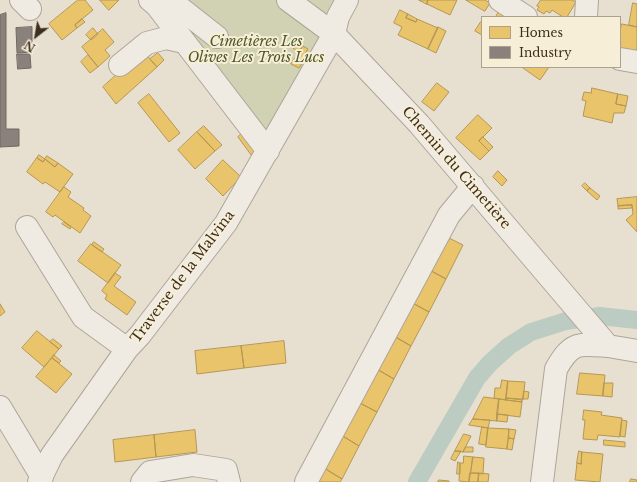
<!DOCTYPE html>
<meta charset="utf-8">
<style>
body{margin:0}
#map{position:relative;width:637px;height:482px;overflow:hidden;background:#e7e0d1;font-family:"Libre Baskerville",serif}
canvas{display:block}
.legend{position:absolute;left:481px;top:16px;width:140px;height:52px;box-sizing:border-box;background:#f7eed8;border:1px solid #ada18e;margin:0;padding:5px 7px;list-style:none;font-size:12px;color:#3d2e20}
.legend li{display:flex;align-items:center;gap:8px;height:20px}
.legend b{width:20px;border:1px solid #ada18e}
.north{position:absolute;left:16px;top:16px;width:40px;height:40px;-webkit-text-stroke:3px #f7eed8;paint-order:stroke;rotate:211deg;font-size:11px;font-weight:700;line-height:16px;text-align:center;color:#3d2e20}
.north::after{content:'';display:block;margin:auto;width:14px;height:18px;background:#3d2e20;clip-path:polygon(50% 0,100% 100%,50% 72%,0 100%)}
</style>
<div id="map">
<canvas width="637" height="482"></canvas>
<ul class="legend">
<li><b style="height:11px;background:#e9c46a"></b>Homes</li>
<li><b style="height:11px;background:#8a817c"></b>Industry</li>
</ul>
<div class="north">N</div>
</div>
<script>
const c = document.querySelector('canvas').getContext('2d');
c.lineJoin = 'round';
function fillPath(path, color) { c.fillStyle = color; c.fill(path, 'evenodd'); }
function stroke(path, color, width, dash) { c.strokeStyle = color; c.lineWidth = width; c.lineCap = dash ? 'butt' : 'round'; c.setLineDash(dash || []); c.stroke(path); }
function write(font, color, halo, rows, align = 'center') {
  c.font = font + ' "Libre Baskerville",serif'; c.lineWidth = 4; c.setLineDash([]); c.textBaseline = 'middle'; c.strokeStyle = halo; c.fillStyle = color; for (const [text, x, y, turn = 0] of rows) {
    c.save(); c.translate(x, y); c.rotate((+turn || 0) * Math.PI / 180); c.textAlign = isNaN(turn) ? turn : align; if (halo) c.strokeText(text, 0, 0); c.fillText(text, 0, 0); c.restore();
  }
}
const cemetery = new Path2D(`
 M158,0H339L263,141Z`);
const homes = new Path2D(`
 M78,0H85L93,10L75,25L77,28L62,40L49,24Z
 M100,0H119L109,10Z
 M419,0H428L427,4Z
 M428,0H457L450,15L427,4Z
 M466,0H485L490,3L485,11Z
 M541,0H572L576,2L567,17H563L552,10L550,13L546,11L544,14L537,10L539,7L537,6Z
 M633,3L637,4V27L629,25Z
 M500,9L514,17H496Z
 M400,10L408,14L406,18L416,22L417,19L438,28L428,49L398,35L402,27L394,23Z
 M408,14L417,19L416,22L406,18Z
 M82,19L85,22L77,28L75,25Z
 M481,22L482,23V35L475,31Z
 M622,24L637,27V58L620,55V30Z
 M438,27L446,31L436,53L428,49Z
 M93,28L98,34L91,40L86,35Z
 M103,29L114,42L105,50L110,56L98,67L82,47Z
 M297,42L303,46L299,52L293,48Z
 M303,46L308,49L301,61L296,57Z
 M143,51L157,67L116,104L103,87Z
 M158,53L164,60L157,67L150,59Z
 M88,55L98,67L90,73L81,62Z
 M296,57L303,62L299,68L291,64Z
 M524,67H549L540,80L523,68Z
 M437,83L449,92L434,111L422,102Z
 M592,88L618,94L616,104L626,106L624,113H614L612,123L583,116L586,101L582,100L584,92L591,93Z
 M149,94L180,133L169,142L138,103Z
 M618,94L628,96L626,106L616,104Z
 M478,115L492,128L479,141L489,151L480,160L456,138Z
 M204,126L222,145L215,151L197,132Z
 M197,132L215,151L195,169L178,150Z
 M244,132L258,151L254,159L238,137Z
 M483,137L493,147L489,151L479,141Z
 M39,155L45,159L43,162L37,158Z
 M47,156L58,163L55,167L45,159Z
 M37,158L43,162L45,159L55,167L58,163L73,174L60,192L45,182L43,184L27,172Z
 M223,160L241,177L223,196L206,179Z
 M498,171L507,180L502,186L493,177Z
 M585,183L590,188L587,191L582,186Z
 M64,187L71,192L68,197L84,208L83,210L91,216L80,233L55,215L53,217L46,212Z
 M590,188L600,196L597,200L587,191Z
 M637,197V232L626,220L633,214L632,205L618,206L617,199Z
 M632,205V208L618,209V206Z
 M64,222L71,227L70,229L62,224Z
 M443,235L463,245L446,279L426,268Z
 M94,242L104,249L102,252L92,245Z
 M91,244L121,265L108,283L78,261Z
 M426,268L446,279L429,312L409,301Z
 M115,273L121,277L114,286L136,302L127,315L105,299L107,295L102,291Z
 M409,301L429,312L411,346L392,335Z
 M0,304L5,312L0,316Z
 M37,331L59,349L44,367L22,348Z
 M392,335L411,346L394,379L375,368Z
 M53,339L62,346L59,349L50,342Z
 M284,341L286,363L244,368L241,346Z
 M241,346L244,368L197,374L195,351Z
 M54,355L61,361L59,363L52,358Z
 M52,358L72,374L56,393L36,377Z
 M375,368L394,379L377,412L358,402Z
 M580,373L605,375L603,396L577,394Z
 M502,380L508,381L506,400L494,398L495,388H500Z
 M508,381L525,382L523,400L506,398Z
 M604,383H613L612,397L603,396Z
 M524,391L529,392L528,399H523Z
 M484,397L499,399L497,421L473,419Z
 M506,398L522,399V402L506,400Z
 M499,399L522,402L520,417L497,414Z
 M358,402L377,412L359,446L341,435Z
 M584,410L602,412L601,415L622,418L620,437L598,435L597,440L583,439L585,420H583Z
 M497,414L508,415L507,422L497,421Z
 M473,419L490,420L488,428L469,425Z
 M622,420L627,421L625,437L620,436Z
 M482,427L488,428L486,445L479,444Z
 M488,428L509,429L507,449L486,447Z
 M509,429L516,430L514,439L509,438Z
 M195,430L197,452L156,457L154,435Z
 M464,434L471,436L463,452L455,451Z
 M154,435L156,457L115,462L113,440Z
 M341,435L359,446L342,479L324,468Z
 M509,438L514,439L512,450L507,449Z
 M604,440L625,442V447L604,445Z
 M466,447H473V452H463Z
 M455,451H461L455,461L451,459Z
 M579,451L582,452L581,464L577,463Z
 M582,452L603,454L600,482L575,480L577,463L581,464Z
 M464,456L473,457L469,482L459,481L460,463H463Z
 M473,457L484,458L483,474L471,473Z
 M458,462L460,463V474H457Z
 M324,468L342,479L340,482H316Z
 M470,473H479L478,482H469Z
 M479,473L489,474L488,482H478Z
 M631,479L637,480V482H630Z
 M439,480L449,481V482H438Z`);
const industry = new Path2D(`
 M6,13V129H19V146L0,147V15Z
 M32,27V52L17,53L16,28Z
 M17,54H30L31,68L18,69Z`);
const canal = new Path2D(`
 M417,482L477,378L490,363L509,346L531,332L566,321L600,316L637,320`);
const minor = new Path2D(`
 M21,0L30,9
 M150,0L157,6L268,151
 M170,0L217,37
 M288,0L334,34L419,124L608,346L637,351
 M500,0L526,17
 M586,17L587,0
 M620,59L637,62
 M120,65L147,43L166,38L184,42
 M27,227L83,317L127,349
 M0,407L42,477
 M39,482L52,455L127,349L140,335L226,223L334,34L338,17L347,0
 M142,482L150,472L193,465L226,470L229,482
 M306,482L449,215L473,186
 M542,482L556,369C572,341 578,344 608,346`);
const parkNames = [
 ["Cimetières Les",256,42],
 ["Olives Les Trois Lucs",256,58]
];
const streetNames = [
 ["Chemin du Cimetière",456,168,49],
 ["Traverse de la Malvina",183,277,-53]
];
fillPath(cemetery, '#d1d1b3');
fillPath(homes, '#e9c46a');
stroke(homes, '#b59754', 1);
fillPath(industry, '#8a817c');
stroke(industry, '#736860', 1);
stroke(canal, '#bcccc2', 18);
stroke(minor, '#ada599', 24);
stroke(minor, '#efebe3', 22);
write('italic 14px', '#4d5a26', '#f7eed8', parkNames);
write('14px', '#3d2e20', '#f7eed8', streetNames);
</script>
